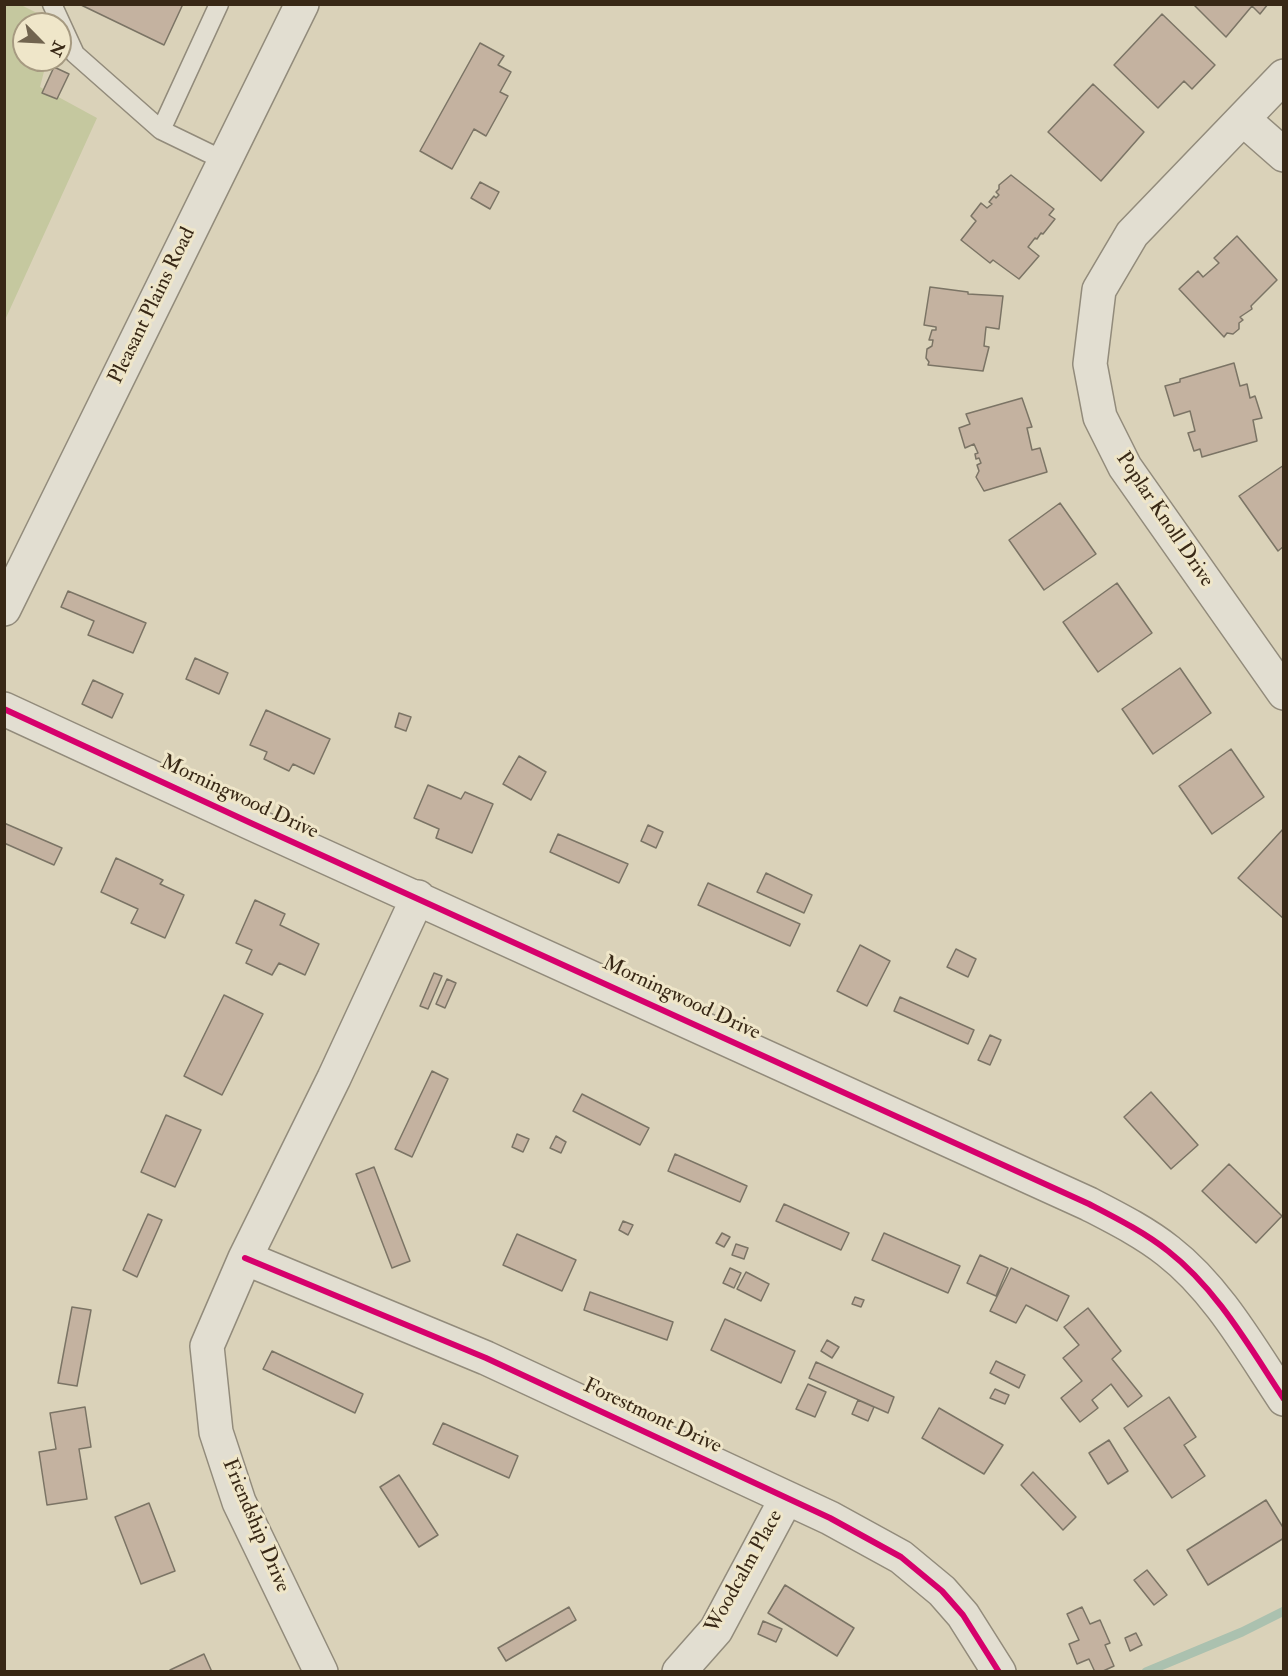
<!DOCTYPE html>
<style>
body{margin:0}
#map{position:relative;width:1288px;height:1676px;overflow:hidden;background:#dad2b9;font-family:"IM FELL Double Pica",serif}
canvas{display:block}
.frame{position:absolute;inset:0;border:6px solid #382816;pointer-events:none}
.north{position:absolute;left:12px;top:12px;width:60px;height:60px;box-sizing:border-box;background:#efe6c9;border:2px solid #a69a81;border-radius:50%;rotate:114deg;font-size:16px;font-weight:700;line-height:24px;text-align:center;color:#382816}
.north::after{content:'';display:block;margin:auto;width:21px;height:27px;background:#71644f;clip-path:polygon(50% 0,100% 100%,50% 72%,0 100%)}
</style>
<div id="map">
<canvas width="1288" height="1676"></canvas>
<div class="frame"></div>
<div class="north">N</div>
</div>
<script>
const c = document.querySelector('canvas').getContext('2d');
c.lineJoin = 'round';
function fillPath(path, color) { c.fillStyle = color; c.fill(path, 'evenodd'); }
function stroke(path, color, width, dash) { c.strokeStyle = color; c.lineWidth = width; c.lineCap = dash ? 'butt' : 'round'; c.setLineDash(dash || []); c.stroke(path); }
function write(font, color, halo, rows, align = 'center') {
  c.font = font + ' "IM FELL Double Pica",serif'; c.lineWidth = 6; c.setLineDash([]); c.textBaseline = 'middle'; c.strokeStyle = halo; c.fillStyle = color; for (const [text, x, y, turn = 0] of rows) {
    c.save(); c.translate(x, y); c.rotate((+turn || 0) * Math.PI / 180); c.textAlign = isNaN(turn) ? turn : align; if (halo) c.strokeText(text, 0, 0); c.fillText(text, 0, 0); c.restore();
  }
}
const green = new Path2D(`
 M19,4L39,14L41,24H24V60H47L40,87L97,118L5,320L4,5Z`);
const stream = new Path2D(`
 M1146,1672L1242,1632L1284,1611`);
const building = new Path2D(`
 M79,4H183L164,45Z
 M1193,4H1268L1260,14L1252,6L1226,37Z
 M1162,14L1215,65L1192,89L1184,81L1158,108L1114,65Z
 M480,43L504,56L498,65L511,72L500,92L508,96L486,136L474,129L452,169L420,151Z
 M54,67L69,74L57,99L42,93Z
 M1093,84L1144,132L1101,181L1048,132Z
 M1011,175L1054,209L1049,215L1055,219L1043,234L1041,233L1037,239L1035,238L1028,247L1039,256L1019,279L993,260L990,263L961,240L976,221L971,216L981,203L987,208L992,204L989,202L994,196L996,198L999,195L996,192L999,189V185Z
 M480,182L499,192L490,209L471,198Z
 M1237,236L1277,280L1251,306L1252,309L1240,317L1243,320L1239,323V329L1233,334L1227,333L1224,337L1179,289L1198,271L1203,277L1219,263L1214,258Z
 M930,287L968,292V294L1003,296L999,329L986,327L984,346L989,347L983,371L928,365L929,362L926,358L927,349L932,346L933,340H929L932,330H936V327L924,325Z
 M1234,363L1240,386L1247,384L1250,398L1255,396L1262,418L1253,420L1257,441L1202,457L1200,449L1194,451L1188,433L1195,431L1190,411L1174,416L1165,386L1180,382V379Z
 M1022,398L1032,427L1027,428L1032,450L1040,448L1047,472L984,491L976,477L979,471L977,465L981,463L979,458L976,459L975,454L978,453L974,444L965,448L959,428L970,424L966,414Z
 M1284,465V546L1278,551L1239,496Z
 M1060,503L1096,554L1044,590L1009,540Z
 M1117,583L1152,633L1098,672L1063,622Z
 M68,591L146,623L133,653L88,635L94,621L61,607Z
 M195,658L228,673L219,694L186,679Z
 M1180,668L1211,713L1153,754L1122,709Z
 M93,680L123,694L112,718L82,704Z
 M266,710L330,739L314,774L293,764L289,771L264,759L267,752L250,745Z
 M399,713L411,717L406,731L395,727Z
 M1231,749L1264,797L1212,834L1179,786Z
 M519,756L546,772L531,800L503,784Z
 M428,785L461,799L465,792L493,804L472,853L436,838L439,829L414,818Z
 M4,823L62,848L54,865L4,843Z
 M648,825L663,832L656,848L641,841Z
 M1284,828V919L1238,878Z
 M558,834L628,864L619,883L550,852Z
 M116,858L163,880L160,884L184,895L165,938L131,923L138,909L101,892Z
 M766,873L812,895L804,913L757,892Z
 M708,883L800,924L790,946L698,905Z
 M255,900L285,914L280,925L319,944L305,975L279,963L272,975L246,963L252,950L236,943Z
 M860,945L890,961L867,1006L837,991Z
 M956,949L976,959L968,977L947,967Z
 M434,973L442,976L428,1009L420,1006Z
 M447,979L456,983L445,1008L436,1004Z
 M224,995L263,1014L222,1095L184,1076Z
 M900,997L974,1030L968,1044L894,1011Z
 M990,1035L1001,1040L990,1065L978,1060Z
 M432,1071L448,1079L412,1157L395,1149Z
 M1151,1092L1198,1145L1171,1169L1124,1117Z
 M582,1094L649,1128L640,1145L573,1111Z
 M166,1115L201,1130L175,1187L141,1172Z
 M517,1134L529,1139L523,1152L512,1147Z
 M556,1136L566,1142L561,1153L550,1148Z
 M675,1154L747,1186L740,1202L668,1171Z
 M1229,1164L1282,1216L1256,1243L1202,1191Z
 M374,1167L410,1261L392,1268L356,1174Z
 M784,1204L849,1233L841,1250L776,1221Z
 M148,1214L162,1220L137,1277L123,1270Z
 M623,1221L633,1225L628,1235L619,1230Z
 M722,1233L730,1237L724,1247L716,1243Z
 M884,1233L960,1266L948,1293L872,1260Z
 M517,1234L576,1260L562,1291L503,1265Z
 M736,1244L748,1248L744,1259L732,1255Z
 M980,1255L1008,1268L996,1296L967,1283Z
 M730,1268L741,1273L734,1288L723,1283Z
 M1011,1268L1069,1296L1057,1321L1026,1305L1016,1323L990,1311Z
 M746,1272L769,1284L761,1301L737,1289Z
 M590,1292L673,1322L667,1340L584,1310Z
 M855,1297L864,1300L861,1307L852,1304Z
 M72,1307L91,1310L77,1386L58,1383Z
 M1088,1308L1121,1351L1112,1359L1142,1396L1128,1407L1111,1384L1092,1400L1098,1408L1080,1422L1061,1398L1082,1381L1063,1358L1079,1345L1064,1327Z
 M725,1319L795,1351L781,1383L711,1350Z
 M827,1340L839,1347L832,1358L821,1351Z
 M272,1351L363,1394L355,1413L263,1369Z
 M996,1361L1025,1375L1019,1388L990,1373Z
 M816,1362L894,1397L888,1413L809,1378Z
 M808,1384L826,1392L815,1417L796,1409Z
 M995,1389L1009,1395L1005,1404L990,1398Z
 M1169,1397L1196,1437L1184,1445L1205,1476L1172,1498L1124,1428Z
 M858,1400L874,1407L868,1421L852,1414Z
 M85,1407L91,1447L79,1449L87,1499L47,1505L39,1452L56,1449L50,1413Z
 M939,1408L1003,1445L984,1474L922,1438Z
 M443,1423L518,1456L509,1478L433,1444Z
 M1109,1440L1128,1471L1108,1484L1089,1453Z
 M1033,1472L1076,1517L1063,1530L1021,1485Z
 M399,1475L438,1535L419,1547L380,1487Z
 M1266,1500L1284,1529V1538L1208,1585L1187,1550Z
 M149,1503L175,1571L141,1584L115,1517Z
 M1147,1570L1167,1595L1154,1605L1134,1580Z
 M785,1585L854,1628L837,1656L768,1613Z
 M569,1607L576,1620L506,1661L498,1648Z
 M1082,1607L1090,1624L1100,1620L1110,1643L1105,1645L1114,1666L1101,1672H1095L1089,1659L1077,1664L1069,1644L1079,1640L1067,1614Z
 M763,1621L782,1629L776,1642L758,1634Z
 M1136,1633L1142,1645L1130,1651L1125,1638Z
 M204,1654L212,1672H171L170,1670Z`);
const service = new Path2D(`
 M52,4L75,54L161,130
 M219,4L161,130L225,161`);
const minor = new Path2D(`
 M1284,76L1132,234L1099,290L1090,364L1100,417L1125,467L1284,693
 M1243,119L1284,155
 M4,709L253,824L1089,1204C1116,1218 1144,1232 1168,1251C1217,1289 1250,1348 1284,1399
 M245,1258L486,1358L830,1518L901,1557L942,1591L963,1615L999,1672
 M321,1672L239,1502L216,1432L207,1346L245,1258L334,1078L418,897
 M679,1672L716,1630L786,1499`);
const tertiary = new Path2D(`
 M4,609L302,4`);
const cycleway = new Path2D(`
 M4,709L253,824L1089,1204C1116,1218 1144,1232 1168,1251C1217,1289 1250,1348 1284,1399
 M245,1258L486,1358L830,1518L901,1557L942,1591L963,1615L999,1672`);
const streetNames = [
 ["Pleasant Plains Road",153,306,-64],
 ["Poplar Knoll Drive",1164,520,56],
 ["Morningwood Drive",239,798,25],
 ["Morningwood Drive",681,999,25],
 ["Forestmont Drive",652,1417,25],
 ["Friendship Drive",255,1526,67],
 ["Woodcalm Place",745,1572,-61]
];
fillPath(green, '#c5c89f');
stroke(stream, '#abc1af', 9);
fillPath(building, '#c4b2a0');
stroke(building, '#7b7465', 1.5);
stroke(service, '#928b7b', 21);
stroke(minor, '#928b7b', 36);
stroke(tertiary, '#928b7b', 36);
stroke(service, '#e2ded1', 18);
stroke(minor, '#e2ded1', 33);
stroke(tertiary, '#e2ded1', 33);
stroke(cycleway, '#d6006c', 6);
write('21px', '#382816', '#efe6c9', streetNames);
</script>
